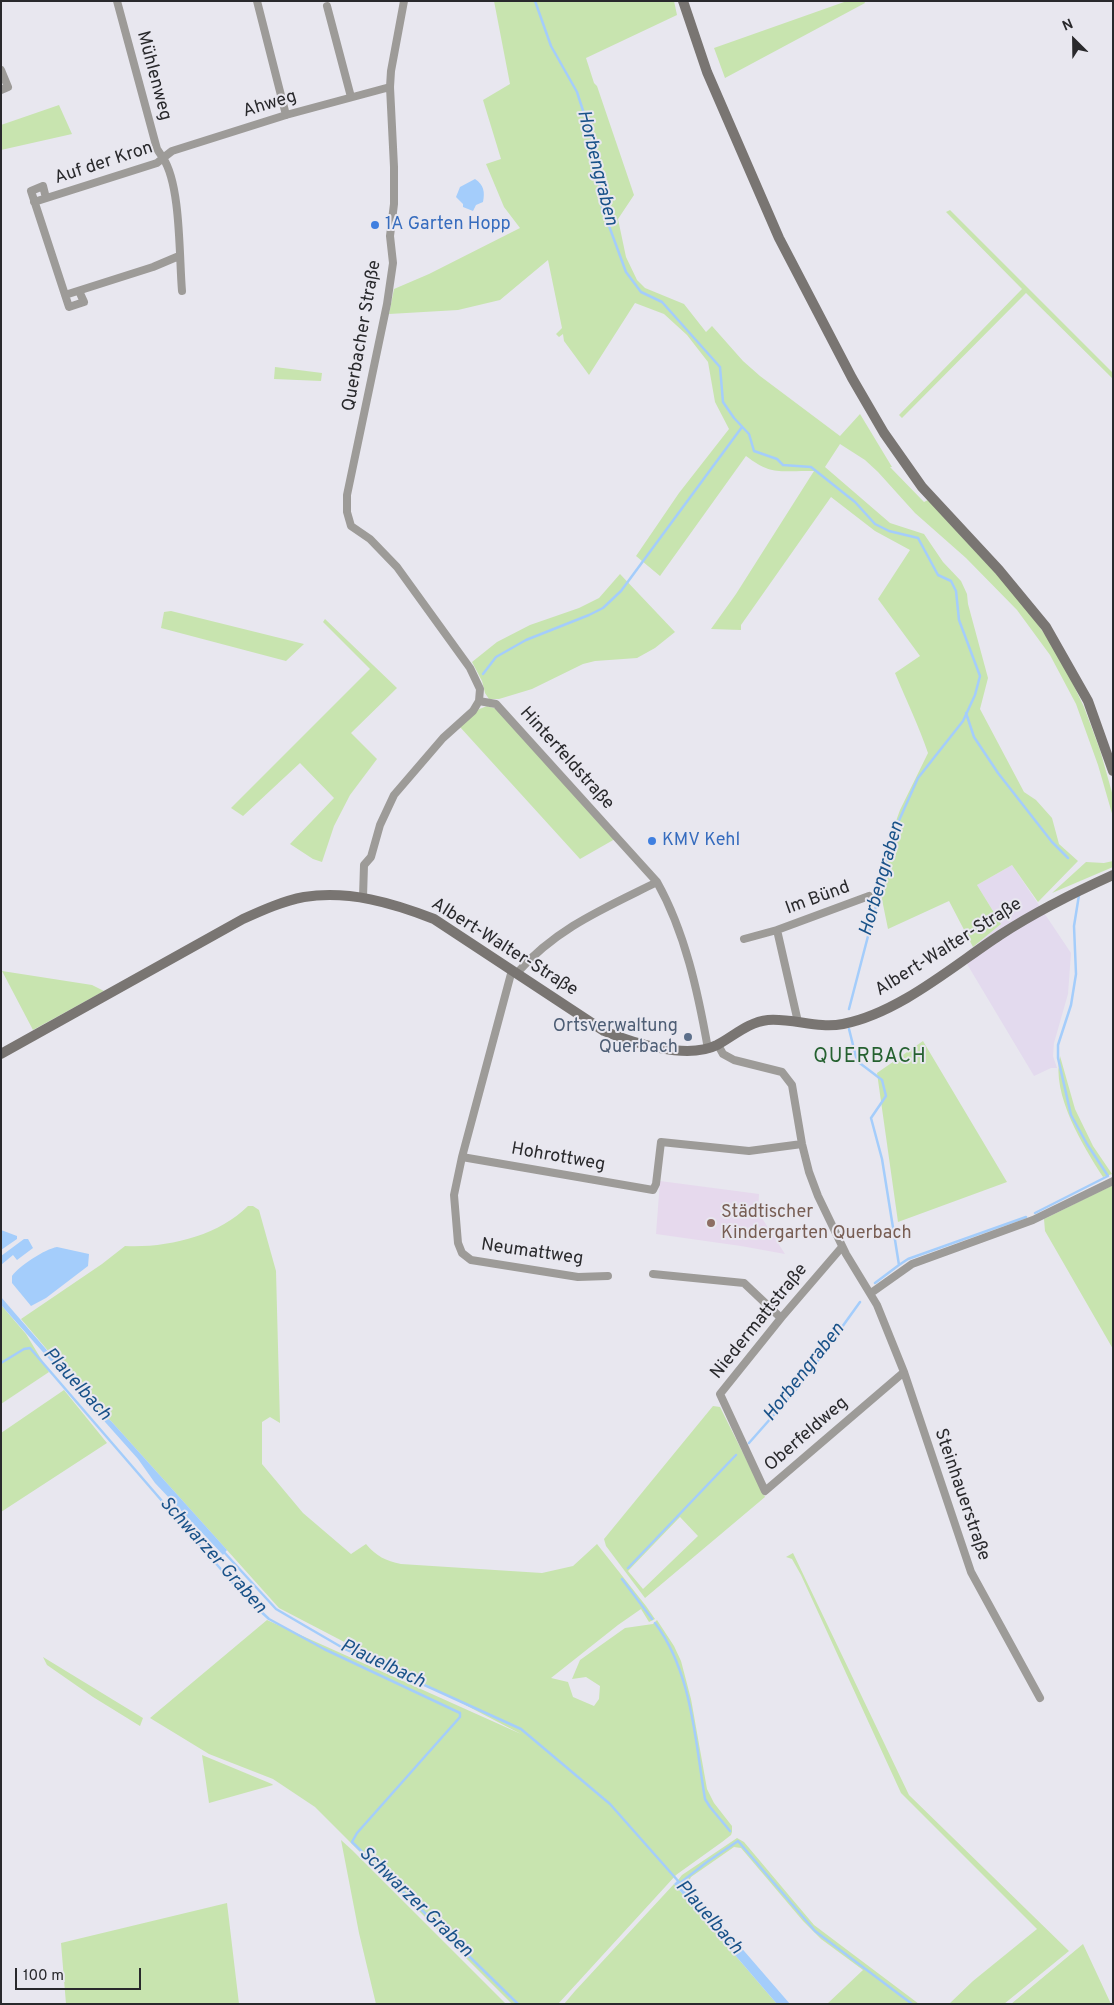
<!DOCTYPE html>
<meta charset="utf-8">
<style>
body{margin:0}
#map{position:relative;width:1114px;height:2005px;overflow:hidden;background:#e8e7ef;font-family:Overpass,sans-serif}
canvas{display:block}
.frame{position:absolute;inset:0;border:2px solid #29292c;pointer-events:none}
.north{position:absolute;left:1049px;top:15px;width:50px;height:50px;-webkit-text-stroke:4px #e8e7ef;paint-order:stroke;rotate:337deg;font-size:14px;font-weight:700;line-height:20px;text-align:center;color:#29292c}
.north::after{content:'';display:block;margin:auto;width:18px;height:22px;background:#29292c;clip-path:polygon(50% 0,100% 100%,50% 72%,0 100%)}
.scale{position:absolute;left:15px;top:1968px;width:126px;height:22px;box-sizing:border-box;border:2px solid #29292c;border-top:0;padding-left:6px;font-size:15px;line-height:18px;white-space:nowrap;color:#29292c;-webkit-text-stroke:4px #e8e7ef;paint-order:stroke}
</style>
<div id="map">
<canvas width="1114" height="2005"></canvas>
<div class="frame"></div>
<div class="north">N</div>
<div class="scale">100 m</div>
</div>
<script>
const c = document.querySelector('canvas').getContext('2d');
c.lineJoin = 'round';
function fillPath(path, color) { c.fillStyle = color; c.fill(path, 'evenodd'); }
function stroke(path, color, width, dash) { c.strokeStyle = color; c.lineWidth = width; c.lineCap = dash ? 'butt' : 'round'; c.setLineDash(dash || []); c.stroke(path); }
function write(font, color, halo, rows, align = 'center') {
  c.font = font + ' Overpass,sans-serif'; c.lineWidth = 4; c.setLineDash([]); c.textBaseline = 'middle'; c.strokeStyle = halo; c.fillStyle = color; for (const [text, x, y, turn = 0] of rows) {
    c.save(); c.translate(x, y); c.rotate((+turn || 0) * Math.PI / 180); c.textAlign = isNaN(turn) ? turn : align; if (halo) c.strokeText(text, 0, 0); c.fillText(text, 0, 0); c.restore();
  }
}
const commercial = new Path2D(`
 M1012,865L1071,953L1068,994L1054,1043L1053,1056L1057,1068H1051L1034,1076L967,964L973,947L1001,924L977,885Z`);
const education = new Path2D(`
 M660,1181L759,1194L758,1212L785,1254L741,1246L656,1234Z`);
const green = new Path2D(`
 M494,1H674L677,15L586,58L594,83L597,86L634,195L618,219L626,257L637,280L645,288L684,304L706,332L712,326L743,361L760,376L840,436L860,414L892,467H890L924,502L928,500L1022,602L1048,639L1066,669L1084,707L1100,750L1113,796V817L1098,765L1076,704L1050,655L1017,610L966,558L915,513L878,472L865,460L840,444L825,467L890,523L924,534L943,562L961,581L967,594L968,604L988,678L980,709L1024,792L1036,800L1052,818L1059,844L1078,861L1038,902L1012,865L977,885L1001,924L973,947L949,901L888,929L878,880L888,843L900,810L928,753C919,726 906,700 895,673L920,656L878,599L910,550L875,531L831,497L741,625V630L711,629L736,594L814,471C783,470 773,477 746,456L660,576L636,556L679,493L729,429L715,402L708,362L687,335L664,314L635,303L589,375L564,341L563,334L559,337L556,334L562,328L548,260L500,300L458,310L389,314L394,289L429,274L520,228L504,207L486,164L501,159L483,100L510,84Z
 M847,1H864L865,3L725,78L714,48Z
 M59,105L72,134L1,150V125Z
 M950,210L1113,373V379L1026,293L902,418L899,415L1022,289L946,212Z
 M275,367L322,373L321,381L274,379Z
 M620,574L675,632L655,648L637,658L595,661L583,664L532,689L499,699H489L485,693L482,681L472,662L497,642L530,625L579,608L599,598Z
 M171,611L304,644L286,661L161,628L164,612Z
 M325,619L397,688L351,733L377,759L350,795L334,826L322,862L313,859L290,844L334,798L300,763L243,816L231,808L370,669L323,622Z
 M487,706L497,709L615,839L580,859L460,727L477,710Z
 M1113,861V867L1052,893L1086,862L1104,863Z
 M2,971L92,985L104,991L33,1030Z
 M923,1041L1007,1182L898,1222L877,1073Z
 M1060,1056L1075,1109L1093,1146L1112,1174L1103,1177C1083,1146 1051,1094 1060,1056Z
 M1113,1185V1349L1045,1231L1044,1219Z
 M248,1206H253L259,1210L276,1271L280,1423L270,1417L262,1422V1464L303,1513L351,1554L366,1544C376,1556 386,1561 401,1564L542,1573L573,1566L597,1544L646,1606L655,1619L649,1622L641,1609L618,1625L551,1678L568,1682L573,1697L594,1706L599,1699L600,1686L586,1677L572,1679L580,1660L625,1628L653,1624L657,1620L674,1646L681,1661L691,1699L707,1789L714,1803L732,1826V1832L731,1835L722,1842L676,1875L558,2004H512L315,1807L273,1779L209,1754L150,1718L267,1620L521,1734L279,1608L111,1421L102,1414L21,1319L102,1264L125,1246C168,1248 218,1236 248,1206Z
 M1,1305L26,1334L49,1372L1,1404Z
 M64,1390L107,1443L1,1512V1433Z
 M713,1406L720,1407L765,1497L645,1598L606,1546L604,1539ZM680,1517L698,1536L643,1589L628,1571Z
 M793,1553L909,1795L1069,1951L1004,2004H949L973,1981L1037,1929L901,1793L801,1575L792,1559L786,1557Z
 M43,1657L143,1718L140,1726L93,1697L47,1665Z
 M202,1755L272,1784L273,1785L209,1803Z
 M737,1838L744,1842L814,1925L919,2004H827L863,1970L821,1939L803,1921L741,1848L734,1847L691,1877L686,1887L678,1880L682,1875Z
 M341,1840L352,1850L506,2004H376L359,1933Z
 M674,1884L777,2004H564L575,1991Z
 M227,1903L239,2004H66L61,1943Z
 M1083,1944L1111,2004H1011Z`);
const water = new Path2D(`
 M475,179C484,185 485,192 483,202L476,205L473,211L463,207V204L456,197L460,187Z
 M1,1230L17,1236V1239L1,1250Z
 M24,1239H28L33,1248L17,1260L13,1255L1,1265V1256Z
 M57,1247L89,1254L88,1266L46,1298L31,1306L12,1283V1276C19,1266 45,1249 57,1247Z
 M1,1297L102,1414L111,1421L227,1550L223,1555L155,1483L138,1459L1,1305Z
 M678,1880L706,1907L790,2004H777L674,1884Z`);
const stream = new Path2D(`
 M535,1L551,46L577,92L596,151L602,207L626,272L641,292L662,302L720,367L723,402L734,418L749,434L754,451L777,459L783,465L811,467L855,502L875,524L889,531L918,538L938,575L951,581L956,591L959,620L980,676L975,695L963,721L918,778L892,836L879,894L849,1009
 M483,674L496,657L526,640L589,615L603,608L621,591L742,427
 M966,713L974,737L998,773L1052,842L1068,858
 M849,1029L857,1061L882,1080L886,1096L871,1118L882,1159L899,1265L875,1283
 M1035,1213L1108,1176L1087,1144L1071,1115L1058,1058V1045L1071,1005L1076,974L1074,926L1079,895
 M899,1265L908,1259L1026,1217
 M1,1363L24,1349L30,1348L244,1596L269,1619L324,1649L460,1713V1717L357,1833L352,1842L518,2004
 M749,1443L801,1384L860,1302
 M223,1551L276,1609L343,1648L521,1729L610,1804L679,1882
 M628,1568L736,1455
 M622,1579L652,1619
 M655,1623C692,1672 695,1740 705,1799L710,1807L730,1831
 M680,1883L707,1862L738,1841L815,1931L912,2004`);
const street = new Path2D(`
 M117,1L157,149L163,158L172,151L286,115L390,87
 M257,1L286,115
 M327,6L351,97
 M1,70L8,87L1,90
 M46,198L43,186L31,191L69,307L84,302L79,291
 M34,202L157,163L163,158C181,185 179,256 182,291
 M65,295L153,267L179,256
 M479,701L496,704L657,882C685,932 698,992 708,1049
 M363,897L364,865L371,857L380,825L394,795L443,738L473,711L479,701L480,689L470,668L397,567L370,539L351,526L347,512V495L387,304L393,263L390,236L394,204V167L390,87L391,71L404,1
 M744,939L777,930
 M512,970L462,1157L653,1190L656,1184L661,1142L749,1151L802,1144
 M517,973C556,928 605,908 657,882
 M798,1022L777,930L869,896
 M718,1045L723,1054L734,1060L782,1072L792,1085L802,1144L809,1172L818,1196L846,1254L877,1305L904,1372L971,1572L1040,1698
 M462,1157L454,1195L458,1243L462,1253L471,1260L578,1277L608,1276
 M842,1247L781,1318L720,1394L765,1491L904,1372
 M653,1274L744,1283L781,1318
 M871,1293L912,1264L1033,1220L1113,1181`);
const secondary = new Path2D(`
 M683,1L707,72L779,238L852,378L884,433L922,487L999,570L1046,627L1088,701L1113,771
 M1,1054L243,919C263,910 283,901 304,897C349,890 393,903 434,919L604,1031C633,1043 687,1060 717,1045C734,1036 748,1022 768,1020C793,1018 818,1029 843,1024C899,1013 953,966 1000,935C1037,911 1073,893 1113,875`);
const markers = [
 [375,225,5,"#3f7fe0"],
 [652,841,5,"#3f7fe0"],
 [688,1037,5,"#5c6f8a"],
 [711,1223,5,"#8d6e63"]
];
const streetNames = [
 ["Mühlenweg",153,76,75],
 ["Ahweg",270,105,-17],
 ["Auf der Kron",104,164,-18],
 ["Querbacher Straße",363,336,-80],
 ["Hinterfeldstraße",566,759,48],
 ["Im Bünd",818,899,-20],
 ["Albert-Walter-Straße",504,948,32],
 ["Albert-Walter-Straße",949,948,-32],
 ["Hohrottweg",558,1158,10],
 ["Neumattweg",532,1253,8],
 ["Niedermattstraße",760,1322,-51],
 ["Oberfeldweg",807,1435,-41],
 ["Steinhauerstraße",961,1495,71]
];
const shopNames = [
 ["1A Garten Hopp",385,225],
 ["KMV Kehl",662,841]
];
const serviceNames = [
 ["Ortsverwaltung",678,1027],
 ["Querbach",678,1048]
];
const educationNames = [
 ["Städtischer",721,1213],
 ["Kindergarten Querbach",721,1234]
];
const waterNames = [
 ["Horbengraben",596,168,76],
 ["Horbengraben",883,879,-74],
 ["Horbengraben",805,1373,-52],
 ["Plauelbach",76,1385,48],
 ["Schwarzer Graben",212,1556,48],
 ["Plauelbach",382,1665,25],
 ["Schwarzer Graben",415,1903,44],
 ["Plauelbach",708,1918,49]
];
const quarterNames = [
 ["QUERBACH",870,1058]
];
fillPath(commercial, '#e3daee');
fillPath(education, '#e6d9ed');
fillPath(green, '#c8e4af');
fillPath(water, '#a4cdfb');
stroke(stream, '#a4cdfb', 2.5);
stroke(street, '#9d9b98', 8);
stroke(secondary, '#797572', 10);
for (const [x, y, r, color] of markers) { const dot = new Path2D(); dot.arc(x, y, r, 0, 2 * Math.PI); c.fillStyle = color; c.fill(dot); stroke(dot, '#e8e7ef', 2); }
write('18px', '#29292c', '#e8e7ef', streetNames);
write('18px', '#366cbe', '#e8e7ef', shopNames, 'left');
write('18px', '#4e5e75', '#e8e7ef', serviceNames, 'right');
write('18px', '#785e54', '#e8e7ef', educationNames, 'left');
write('italic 19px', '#195289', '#e8e7ef', waterNames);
c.letterSpacing = '1px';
write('20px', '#256130', '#e8e7ef', quarterNames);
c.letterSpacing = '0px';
</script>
